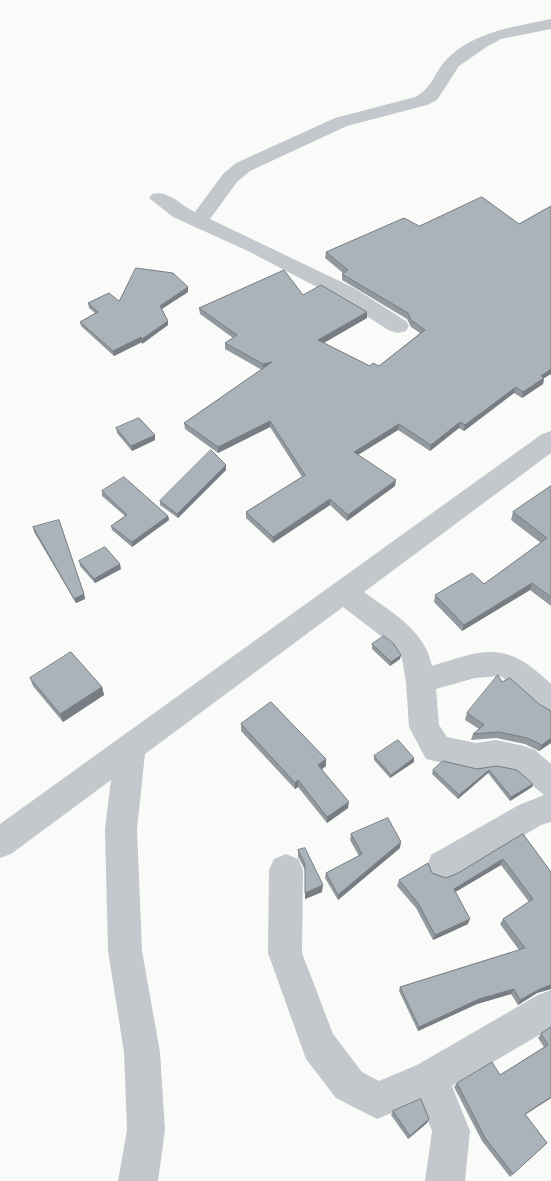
<!DOCTYPE html>
<style>
body{margin:0}
canvas{display:block;background:#fafaf8}
</style>
<canvas width="551" height="1181"></canvas>
<script>
const c = document.querySelector('canvas').getContext('2d');
c.lineJoin = 'round';
function fillPath(path, color) { c.fillStyle = color; c.fill(path, 'evenodd'); }
function stroke(path, color, width, dash) { c.strokeStyle = color; c.lineWidth = width; c.lineCap = dash ? 'butt' : 'round'; c.setLineDash(dash || []); c.stroke(path); }
const minor = new Path2D(`
 M551,19V29L501,39L488,46L459,66L437,100L427,105L347,126L250,171L237,182L210,219L354,288L406,321L409,326L406,331L398,333L390,331L338,298L248,251L173,217L149,198L152,194C169,190 181,206 195,212L223,174L236,163L335,118L415,97C433,88 434,72 447,59C475,31 514,27 551,19Z
 M551,431V453L364,592C391,612 425,630 432,666C487,648 507,641 551,684V717C531,710 519,688 500,676L475,678L436,689L439,725L447,737L476,743L496,740L524,746L535,750L551,764V822L541,825L455,877L443,882L431,877L427,866L431,855L519,805L544,795L516,772L496,768L476,771L426,759L409,727L406,682L402,659L394,646L343,607L145,754L137,829L142,951L160,1052L165,1130L158,1181H118L127,1130L124,1052L108,951L105,829L111,780L11,854L0,858V824L542,434Z
 M286,854L298,859L303,870L302,953L333,1034L362,1072L379,1081L417,1065L538,995L551,990V1028L452,1086L470,1131L465,1181H425L432,1131L420,1101L377,1119L336,1098L306,1059L268,953L269,870L274,859Z`);
const wall = new Path2D(`
 M551,206V374L544,378L543,384L522,398L514,393L464,431L459,428L430,451L398,430L358,455L395,486L347,521L330,505L273,543L246,518V512L302,477L270,427L218,453L185,429L184,423L262,370L225,349V343L233,338L200,314L199,308L303,295L367,318L324,343L370,366H379L420,333L411,327L407,319L342,280V274L343,273L325,258L326,252L419,226L519,224Z
 M188,292L162,309L168,321V325L142,344V342L114,356L81,326L80,322L95,313L89,308L88,303L119,301Z
 M116,428L155,440L132,451L117,433Z
 M226,470L178,518L160,505V501Z
 M551,486V606L530,590L462,631L434,602L435,595L484,584L541,543L511,520L513,512Z
 M102,491L168,516L169,520L132,547L112,530L111,526L125,516L102,496Z
 M33,527L84,594L85,599L76,603L34,532Z
 M79,561L121,569L95,583L80,566Z
 M372,644L400,659L390,666L372,649Z
 M30,678L102,687L104,695L63,722L33,686Z
 M502,682L551,743L539,751L525,744L496,738L471,740L473,734L479,729L465,720L467,713Z
 M241,724L326,766L322,769L348,808L327,823L298,787L295,789L241,731Z
 M374,756L414,758V762L390,778L374,760Z
 M497,766L533,784L532,787L510,801L488,773L458,799L432,774L433,770L477,769Z
 M351,834L400,848L338,900L325,878L326,873L359,856L350,840Z
 M523,834L551,872V989L537,993L518,1005L511,994L477,1004L418,1031L399,991L400,987L519,950L500,924L503,919L529,902L501,865L455,892L468,924L433,940L416,908L397,886L399,880L432,873L446,878L458,873Z
 M298,850L322,892L305,899V870L298,857Z
 M551,1027V1098L525,1115L547,1143L510,1177L482,1141L454,1087L457,1083L500,1075L544,1047L538,1038L541,1034Z
 M393,1111L429,1119L427,1123L408,1139L391,1115Z`);
const shadedWall = new Path2D(`
 M188,287V292L160,310V306Z
 M367,312V318L318,346V340Z
 M168,321V325L142,344V339Z
 M141,337L142,342L114,356L113,351Z
 M272,362L263,371V364Z
 M551,369V374L544,378L543,384L522,398L523,392L541,376Z
 M516,387L514,393L464,431L465,425Z
 M270,421V427L218,453V447Z
 M460,422L459,428L430,451L431,445Z
 M399,424L398,430L353,458L354,452Z
 M155,435V440L132,451L131,446Z
 M226,465V470L178,518L177,514Z
 M396,480L395,486L347,521L348,515Z
 M330,499V505L273,543V537Z
 M168,516L169,520L132,547V542Z
 M120,564L121,569L95,583L94,579Z
 M532,583L530,590L462,631L464,625Z
 M84,594L85,599L76,603L74,599Z
 M401,655L400,659L390,666L391,662Z
 M102,687L104,695L63,722L60,714Z
 M551,738V743L539,751L542,745Z
 M414,758V762L390,778L391,775Z
 M326,759V766L318,772V765Z
 M489,770L488,773L458,799L459,795Z
 M298,780V787L295,789V783Z
 M533,784L532,787L510,801L511,797Z
 M349,802L348,808L327,823V817Z
 M401,842L400,848L338,900V895Z
 M503,859L501,865L452,894L454,889Z
 M323,885L322,892L305,899V893Z
 M470,919L468,924L433,940L435,935Z
 M551,985V989L537,993L518,1005L520,1000L540,989Z
 M514,989L511,994L477,1004L418,1031L419,1027L479,999Z
 M551,1097V1098L521,1117L525,1114Z
 M429,1119L427,1123L408,1139L410,1136Z`);
const building = new Path2D(`
 M482,197L519,224L551,206V369L541,376L544,378L523,392L516,387L465,425L460,422L431,445L399,424L354,452L396,480L348,515L330,499L273,537L246,512L305,475L270,421L218,447L184,423L272,362L263,364L225,343L237,335L199,308L284,270L303,295L321,285L367,312L318,340L370,366L373,363L379,366L425,330L411,320L408,313L342,274L348,270L326,252L404,218L419,226Z
 M136,268L173,273L188,287L160,306L168,321L142,339L141,337L113,351L80,322L98,312L88,303L109,293L119,301Z
 M139,418L155,435L131,446L116,428Z
 M211,450L226,465L177,514L160,501Z
 M124,477L168,516L132,542L111,526L127,515L102,491Z
 M551,486V597L532,583L464,625L435,595L472,573L484,584L547,538L513,512Z
 M59,520L84,594L74,599L33,527Z
 M105,547L120,564L94,579L79,561Z
 M384,636L393,643L401,655L391,662L372,644Z
 M71,652L102,687L60,714L30,678Z
 M498,675L502,682L510,678L539,704L551,711V738L542,745L527,738L499,732L473,734L484,725L467,713Z
 M271,702L326,759L318,765L349,802L327,817L298,780L295,783L241,724Z
 M398,740L414,758L391,775L374,756Z
 M443,761L477,769L497,766L517,770L533,784L511,797L489,770L459,795L433,770Z
 M388,818L401,842L338,895L326,873L362,854L351,834Z
 M523,834L551,872V985L540,989L520,1000L514,989L479,999L419,1027L400,987L525,948L503,919L533,899L503,859L454,889L470,919L435,935L418,903L399,880L428,863L432,873L446,878L458,873Z
 M305,848L323,885L305,893V864L298,850Z
 M551,1027V1097L525,1114L547,1143L513,1174L485,1138L457,1083L492,1062L500,1075L548,1045L541,1034Z
 M421,1099L429,1119L410,1136L393,1111Z`);
fillPath(minor, '#c3c8cc');
fillPath(wall, '#929a9f');
fillPath(shadedWall, '#777d82');
fillPath(building, '#aab3b9');
stroke(building, '#777d82', 1);
</script>
